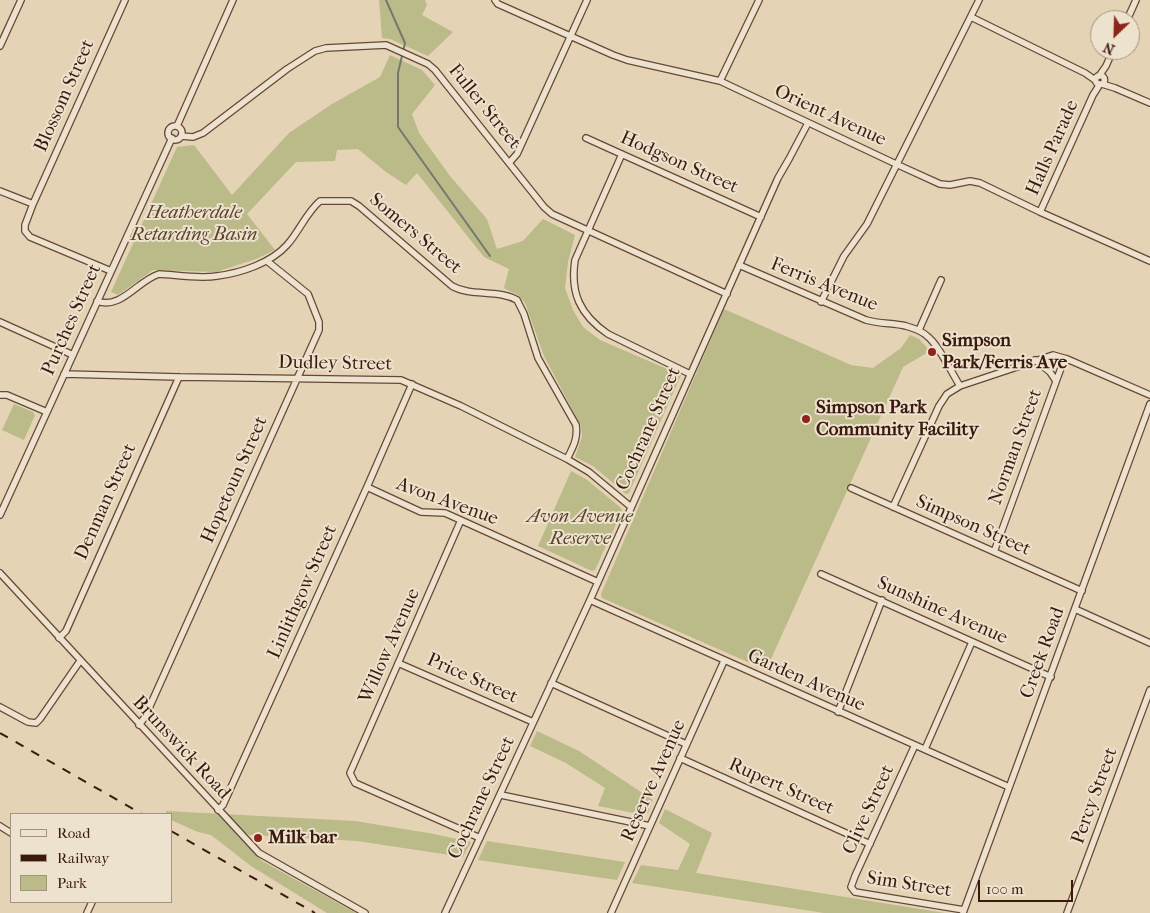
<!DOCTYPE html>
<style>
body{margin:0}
#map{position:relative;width:1150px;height:913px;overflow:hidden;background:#e4d3b4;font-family:"IM FELL French Canon",serif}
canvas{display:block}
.legend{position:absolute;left:10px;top:813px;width:162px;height:90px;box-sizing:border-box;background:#ede2ce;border:1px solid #a69281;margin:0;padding:6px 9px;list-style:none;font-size:15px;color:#3b1a0d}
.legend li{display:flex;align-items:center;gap:10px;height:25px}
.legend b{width:25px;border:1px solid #a69281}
.north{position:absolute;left:1090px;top:10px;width:50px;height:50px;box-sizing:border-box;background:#ede2ce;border:1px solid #a69281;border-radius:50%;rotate:204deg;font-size:14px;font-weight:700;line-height:20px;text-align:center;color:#3b1a0d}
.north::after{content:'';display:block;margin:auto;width:18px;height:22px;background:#8f2418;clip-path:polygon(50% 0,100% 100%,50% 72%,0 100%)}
.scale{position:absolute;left:978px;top:880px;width:95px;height:22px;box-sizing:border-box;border:2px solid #3b1a0d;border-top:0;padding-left:6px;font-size:15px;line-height:18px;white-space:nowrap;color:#3b1a0d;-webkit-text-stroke:4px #ede2ce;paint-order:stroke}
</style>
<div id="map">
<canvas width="1150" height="913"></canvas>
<ul class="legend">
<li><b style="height:6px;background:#ede2ce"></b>Road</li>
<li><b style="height:6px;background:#3b1a0d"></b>Railway</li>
<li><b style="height:14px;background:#bbba89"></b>Park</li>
</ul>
<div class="north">N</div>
<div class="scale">100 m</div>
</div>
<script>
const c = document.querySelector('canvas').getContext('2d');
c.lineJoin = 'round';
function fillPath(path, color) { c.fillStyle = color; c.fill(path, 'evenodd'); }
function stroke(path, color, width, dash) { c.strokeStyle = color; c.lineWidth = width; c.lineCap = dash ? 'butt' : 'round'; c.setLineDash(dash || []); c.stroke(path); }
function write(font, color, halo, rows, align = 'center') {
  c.font = font + ' "IM FELL French Canon",serif'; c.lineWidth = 4; c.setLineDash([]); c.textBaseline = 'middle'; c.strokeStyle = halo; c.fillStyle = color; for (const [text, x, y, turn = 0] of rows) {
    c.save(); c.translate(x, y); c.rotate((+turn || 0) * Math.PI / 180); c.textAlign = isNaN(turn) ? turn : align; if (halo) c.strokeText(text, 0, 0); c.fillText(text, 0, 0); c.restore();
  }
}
const green = new Path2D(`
 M379,0H425L427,5L422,15L453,32L428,56L390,39L382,38Z
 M390,55L422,70L435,85L412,114L419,133L450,176L487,219L497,249L523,241L543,219L575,235L568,262L565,288L573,310L583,327L600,340L681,375L629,493L626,494L593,466L575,457L582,437L581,426L544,356L525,303L519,296L504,288L509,269L484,257L417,173L406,185L386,172L358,149L337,150L335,161L296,162L247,214L275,250L256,259L216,272L153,270L118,295L111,292L177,147L194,145L232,195L289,133L332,104L380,77Z
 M724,309L851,365L873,368L901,348L910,335L919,339L930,351L903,367L766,670L602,598L601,594Z
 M14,404L33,412L35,415L24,440L2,430Z
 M571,471L586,479L621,508L622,511L595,570L592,571L538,546Z
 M537,731L579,751L653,800L648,813L644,815L598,806L605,788L566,763L530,746Z
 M665,809L712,833L696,873L945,913H824L632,883L641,865L678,870L690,844L659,823Z
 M166,811L355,821L434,834L471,842L463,857L357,841L236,834L262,861L356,913H327L251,866L211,835L198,832L171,820V814H166Z
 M487,841L625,862L617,880L478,860Z`);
const stream = new Path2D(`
 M386,0L405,43L398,73V127L490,256`);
const minor = new Path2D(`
 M495,0L498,4L613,55L627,60L720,81L896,164L940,184L950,185L970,181L980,183L1040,212L1150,261
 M971,17L1085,73L1095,80
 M1127,20L1136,0
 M0,46L21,0
 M1095.5 80a4.5 4.5 0 1 1 9 0a4.5 4.5 0 1 1-9 0Z
 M1099,76L1106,66L1113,50
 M720,81L759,0
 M1102,84L1115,88L1150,103
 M177,126L233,0
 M168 133a7 7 0 1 1 14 0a7 7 0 1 1-14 0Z
 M181,136L193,137L203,133L287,69L315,51L326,48L386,45L428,64L435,70L544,207L552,214L727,294
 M586,138L761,217
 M622,154L575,260C570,293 580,315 608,334L690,374
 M509,163L517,154L587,0
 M0,191L33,204L25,225V231L30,237L111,271
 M33,204L125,0
 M1040,212L1093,95L1100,84
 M739,265L866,320C880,324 893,323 906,326C913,328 922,331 927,336C939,345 951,372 960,386
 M97,301C121,310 137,281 159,274C177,275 199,279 217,276C241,273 271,263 287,245C299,232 306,213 320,201H351L359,206L452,286C471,297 498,289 517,300L524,314L538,358L576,425C578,439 573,447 567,459
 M821,302L844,256L867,224L979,0
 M0,322L73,355
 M919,330L941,280
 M1035,360L1050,372L1056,381
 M64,374L179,377L401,380L461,406L567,459L589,472L631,507
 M0,395H7L47,412
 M367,487L421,512L445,513L598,582
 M851,488L1082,591
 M893,507L939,406L947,394L960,386L1053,355L1067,359L1150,395
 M0,515L172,138
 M461,520L350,773L355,783L480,838
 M994,552L1061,368L1067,359
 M0,573L259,853L365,913
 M821,574L1051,677
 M590,600L1009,787
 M1075,609L1150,643
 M59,638L66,631L179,377
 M398,663L533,722
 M551,683L686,744
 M0,707L28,722L36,723L40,719L80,661
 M838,712L882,600
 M139,725L145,717L319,330V322L308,294L267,261
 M915,745L855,876L851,887L855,892L964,910
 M925,749L972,642
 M680,758L870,844
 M501,795L650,826
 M218,810L223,805L367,487L412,384
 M0,826L11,833
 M87,913L92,902
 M445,913L590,600L778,178L789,159L808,123
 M611,913L724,661
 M963,913L1150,404
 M1067,913L1150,690`);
const rail = new Path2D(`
 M0,733L142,814
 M171,831L315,913`);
const markers = [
 [932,352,5,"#8f2418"],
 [806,419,5,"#8f2418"],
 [258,838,5,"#8f2418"]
];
const streetNames = [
 ["Blossom Street",65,96,-66],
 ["Fuller Street",484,107,51],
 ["Orient Avenue",830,116,25],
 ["Halls Parade",1053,148,-66],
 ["Hodgson Street",679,163,24],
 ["Somers Street",415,234,40],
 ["Ferris Avenue",824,285,22],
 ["Purches Street",72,320,-66],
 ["Dudley Street",335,364,1],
 ["Cochrane Street",649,429,-66],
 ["Norman Street",1016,447,-70],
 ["Hopetoun Street",235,480,-66],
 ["Denman Street",106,502,-66],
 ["Avon Avenue",447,502,20],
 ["Simpson Street",973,526,24],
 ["Linlithgow Street",303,592,-66],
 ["Sunshine Avenue",942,611,24],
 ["Willow Avenue",390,646,-66],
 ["Creek Road",1043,653,-70],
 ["Price Street",472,679,24],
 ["Garden Avenue",806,681,24],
 ["Brunswick Road",181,748,47],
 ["Reserve Avenue",654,781,-66],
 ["Rupert Street",781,787,24],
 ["Percy Street",1095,796,-70],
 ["Cochrane Street",482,798,-65],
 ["Clive Street",869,810,-65],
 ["Sim Street",909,885,9]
];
const parkNames = [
 ["Heatherdale",194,213],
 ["Retarding Basin",194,235],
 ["Avon Avenue",580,517],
 ["Reserve",580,539]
];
const poiNames = [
 ["Simpson",942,341],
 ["Park/Ferris Ave",942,363],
 ["Simpson Park",816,408],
 ["Community Facility",816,430],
 ["Milk bar",268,838]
];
fillPath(green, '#bbba89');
stroke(stream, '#737872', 2);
stroke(minor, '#654837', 8);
stroke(minor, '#ede2ce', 5.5);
stroke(rail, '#3b1a0d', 2, [9, 9]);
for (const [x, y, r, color] of markers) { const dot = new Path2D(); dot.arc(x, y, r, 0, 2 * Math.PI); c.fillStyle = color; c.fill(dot); stroke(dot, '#ede2ce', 2); }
write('19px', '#3b1a0d', '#ede2ce', streetNames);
write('italic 19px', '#5b422c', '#ede2ce', parkNames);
write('bold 19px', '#3b1a0d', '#ede2ce', poiNames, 'left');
</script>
